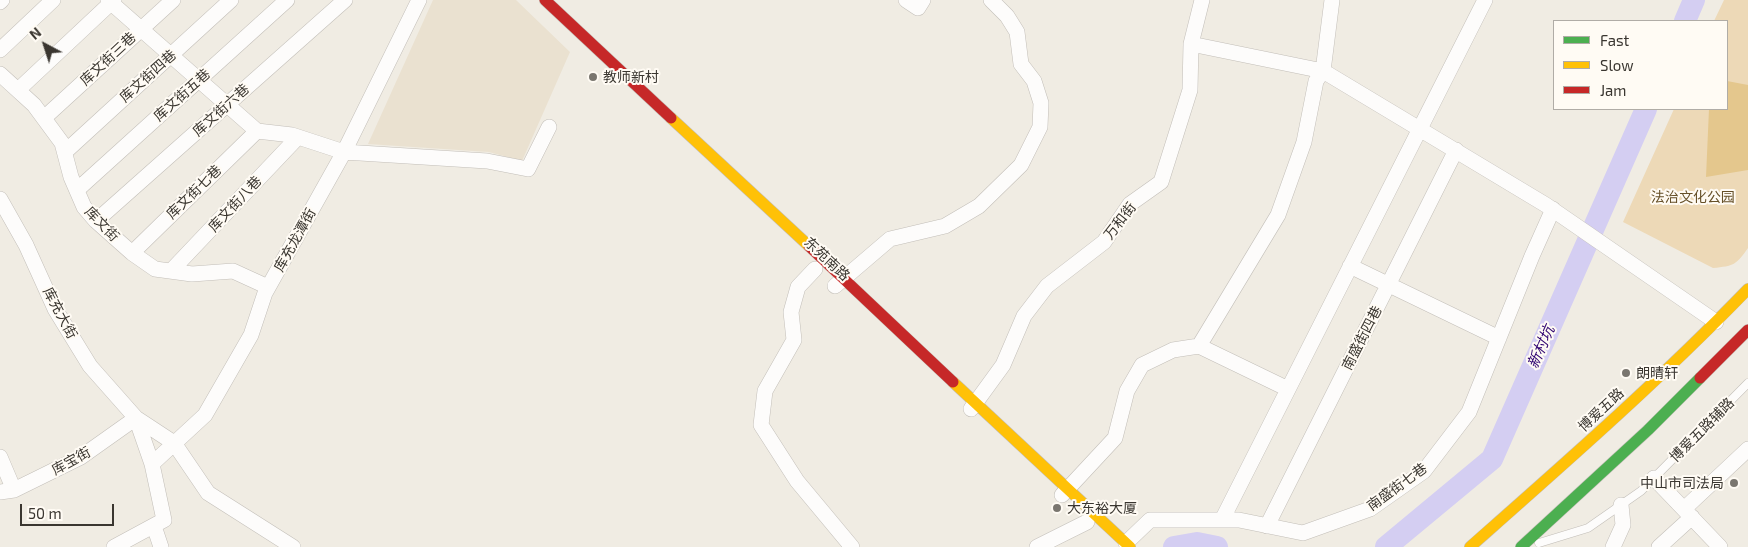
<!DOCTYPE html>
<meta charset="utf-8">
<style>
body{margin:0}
#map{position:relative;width:1748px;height:547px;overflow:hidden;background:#f0ece3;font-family:"Exo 2",sans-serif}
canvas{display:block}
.legend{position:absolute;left:1553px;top:20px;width:175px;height:90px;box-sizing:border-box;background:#fffbf4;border:1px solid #b0aca6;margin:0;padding:6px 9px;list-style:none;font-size:15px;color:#3a3630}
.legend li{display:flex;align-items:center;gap:10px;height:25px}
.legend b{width:25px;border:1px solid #b0aca6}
.north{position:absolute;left:20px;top:20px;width:50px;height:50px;-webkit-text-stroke:4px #fffbf4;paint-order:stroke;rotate:320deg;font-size:14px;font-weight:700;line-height:20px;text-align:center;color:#3a3630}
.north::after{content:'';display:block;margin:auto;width:18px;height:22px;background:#3a3630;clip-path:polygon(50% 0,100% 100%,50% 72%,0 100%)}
.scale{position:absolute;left:20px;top:504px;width:94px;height:22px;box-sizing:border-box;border:2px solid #3a3630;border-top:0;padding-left:6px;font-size:15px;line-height:18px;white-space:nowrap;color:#3a3630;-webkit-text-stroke:4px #fffbf4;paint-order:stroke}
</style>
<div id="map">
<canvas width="1748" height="547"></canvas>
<ul class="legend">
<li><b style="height:6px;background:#4caf50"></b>Fast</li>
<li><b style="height:6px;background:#ffc107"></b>Slow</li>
<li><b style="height:6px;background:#c62828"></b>Jam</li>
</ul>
<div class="north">N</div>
<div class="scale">50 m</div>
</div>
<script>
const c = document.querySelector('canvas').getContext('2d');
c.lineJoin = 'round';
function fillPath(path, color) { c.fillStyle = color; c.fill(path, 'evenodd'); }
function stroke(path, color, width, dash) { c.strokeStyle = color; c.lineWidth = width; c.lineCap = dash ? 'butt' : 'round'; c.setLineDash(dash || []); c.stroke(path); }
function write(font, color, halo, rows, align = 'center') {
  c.font = font + ' "Exo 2","Noto Sans SC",sans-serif'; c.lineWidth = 4; c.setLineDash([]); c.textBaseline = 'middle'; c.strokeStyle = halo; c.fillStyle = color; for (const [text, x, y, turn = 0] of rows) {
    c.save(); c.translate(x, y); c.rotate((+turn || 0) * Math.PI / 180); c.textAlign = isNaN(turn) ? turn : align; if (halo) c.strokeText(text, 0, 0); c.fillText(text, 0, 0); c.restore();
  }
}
const built = new Path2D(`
 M433,0H516L570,52L522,161L489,152L368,144Z`);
const green = new Path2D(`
 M1724,0H1748V248C1736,265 1734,266 1713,268L1623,222L1674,109H1727V21H1714Z`);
const forest = new Path2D(`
 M1727,81L1748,85V170L1706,177L1709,109H1727Z`);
const river = new Path2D(`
 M1685,21L1694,0
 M1174,547L1197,543L1217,547
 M1386,547L1492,459L1646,109`);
const lane = new Path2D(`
 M1539,543L1588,528L1641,491L1748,383`);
const street = new Path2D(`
 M108,0L257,131L292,135L344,152L487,161L528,169L549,127
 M906,0L918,8L923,0
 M0,2L2,0
 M1191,44L1323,71L1546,205L1716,322
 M0,50L53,0
 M0,74L34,105L62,143L71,177L84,207L96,221L132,253L155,269L192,274L233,271L268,287
 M18,90L114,0
 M44,118L173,0
 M65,152L231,0
 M77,190L287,0
 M0,199L26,245L55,309L90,366L136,418L152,464L164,520L114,547
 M96,221L345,0
 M132,253L257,131
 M1350,266L1499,338
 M815,269L798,287L791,312L794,340L765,391L761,425L797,481L852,547
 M171,271L298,137
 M835,286L890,239L945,226L979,206L1021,165L1040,127L1041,103L1034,81L1021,64L1017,32L1007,16L991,0
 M1199,346L1278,215L1304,142L1316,81L1323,71L1332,0
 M971,409L1003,365L1024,316L1047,286L1104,242L1130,204L1161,182L1190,90L1191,44L1202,0
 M0,457L14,490
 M152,464L205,415L251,335L265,293L344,152L419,0
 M1654,478L1720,547
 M0,492L14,490L81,457L136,418L174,443L208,493L293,547
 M1062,495L1115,438L1127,391L1142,365L1173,350L1199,346L1288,389
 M1684,509L1748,449
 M1222,520L1485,0
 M154,526L161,547
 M1267,526L1456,150
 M1126,543L1150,520H1239L1303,533L1370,509L1424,471L1469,412L1532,256L1553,209
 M1037,547L1087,522
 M1613,547L1623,525L1621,505
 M1659,547L1692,517`);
const fast = new Path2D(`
 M1521,547L1648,430L1700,378`);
const slow = new Path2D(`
 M671,118L809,246
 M953,382L1130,547
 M1470,547C1565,463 1660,380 1748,289`);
const jam = new Path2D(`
 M545,0L671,118
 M809,246L953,382
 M1700,378L1748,330`);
const markers = [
 [593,77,5,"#7a766f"],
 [1626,373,5,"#7a766f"],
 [1734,483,5,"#7a766f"],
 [1057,508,5,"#7a766f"]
];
const streetNames = [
 ["库文街三巷",108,59,-43],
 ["库文街四巷",148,76,-42],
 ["库文街五巷",182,95,-42],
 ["库文街六巷",221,110,-42],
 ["库文街七巷",194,192,-44],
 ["库文街八巷",235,204,-47],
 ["万和街",1120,221,-52],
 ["库文街",102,224,46],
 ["库充龙潭街",295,240,-61],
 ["东苑南路",827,259,43],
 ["库充大街",60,313,62],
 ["南盛街四巷",1362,338,-63],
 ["博爱五路",1601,410,-43],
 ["博爱五路辅路",1702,430,-45],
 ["库宝街",71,461,-29],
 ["南盛街七巷",1397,487,-36]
];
const poiNames = [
 ["教师新村",603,77],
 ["朗晴轩",1636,373],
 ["中山市司法局",1724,483,"right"],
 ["大东裕大厦",1067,508]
];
const parkNames = [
 ["法治文化公园",1693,197]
];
const waterNames = [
 ["新村坑",1541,347,-66]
];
fillPath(built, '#eae1d0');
fillPath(green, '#edd9b7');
fillPath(forest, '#e4c78d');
stroke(river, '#d4cef2', 22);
stroke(lane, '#c2beb8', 9);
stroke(street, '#c2beb8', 16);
stroke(fast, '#c2beb8', 12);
stroke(slow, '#c2beb8', 12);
stroke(jam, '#c2beb8', 12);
stroke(lane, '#fdfcfb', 8);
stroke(street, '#fdfcfb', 15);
stroke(fast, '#4caf50', 11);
stroke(slow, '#ffc107', 11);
stroke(jam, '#c62828', 11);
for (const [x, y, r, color] of markers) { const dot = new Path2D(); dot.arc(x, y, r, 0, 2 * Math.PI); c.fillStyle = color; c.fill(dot); stroke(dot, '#fffbf4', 2); }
write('14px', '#3a3630', '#fffbf4', streetNames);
write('14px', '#3a3630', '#fffbf4', poiNames, 'left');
write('14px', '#665028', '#fffbf4', parkNames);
write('italic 15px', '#300471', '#fffbf4', waterNames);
</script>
